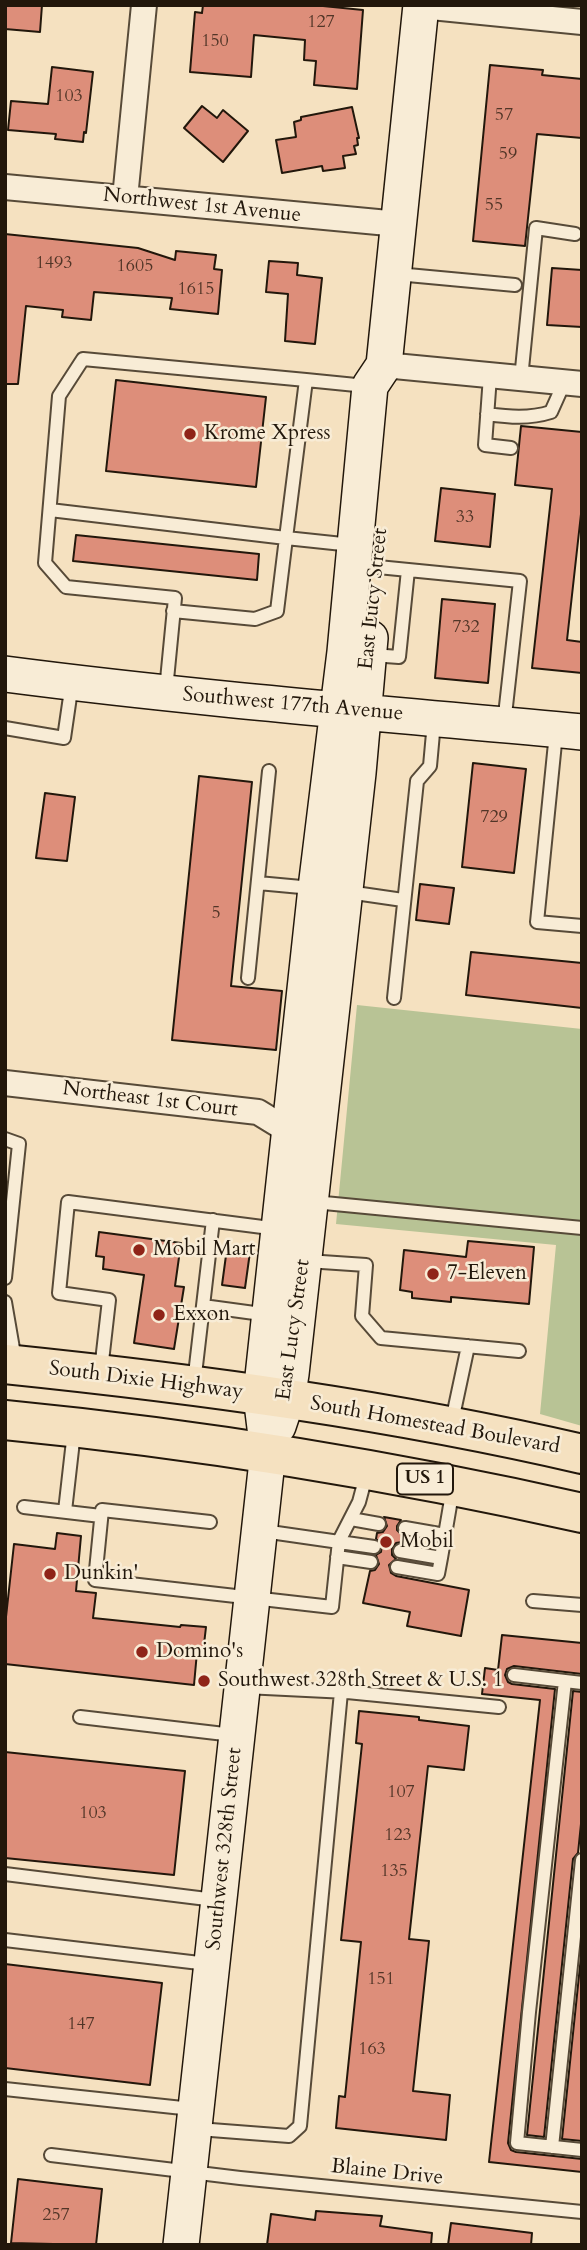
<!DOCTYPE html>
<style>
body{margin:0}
#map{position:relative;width:587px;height:2250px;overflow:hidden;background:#f5e1c0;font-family:Cardo,serif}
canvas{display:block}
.frame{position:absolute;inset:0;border:7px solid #22170b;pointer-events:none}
</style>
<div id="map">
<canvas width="587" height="2250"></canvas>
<div class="frame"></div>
</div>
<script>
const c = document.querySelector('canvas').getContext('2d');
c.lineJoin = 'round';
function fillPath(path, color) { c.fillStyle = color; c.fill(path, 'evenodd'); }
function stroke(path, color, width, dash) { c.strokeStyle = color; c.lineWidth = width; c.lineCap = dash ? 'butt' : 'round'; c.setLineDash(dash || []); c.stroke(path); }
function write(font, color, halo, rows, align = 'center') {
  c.font = font + ' Cardo,serif'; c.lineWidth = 5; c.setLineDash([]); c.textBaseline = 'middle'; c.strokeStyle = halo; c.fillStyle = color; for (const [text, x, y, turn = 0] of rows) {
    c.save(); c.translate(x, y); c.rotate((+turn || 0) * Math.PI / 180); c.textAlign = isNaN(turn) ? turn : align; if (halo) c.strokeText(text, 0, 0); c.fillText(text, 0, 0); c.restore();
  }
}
const green = new Path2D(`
 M357,1005L582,1029V1426L540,1414L556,1245L336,1224Z`);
const building = new Path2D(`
 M5,5H42L40,32L5,29Z
 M203,5H313L363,10L357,89L314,85L316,61L304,60L305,40L254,35L251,77L190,72L195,12L202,13Z
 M490,65L543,70L542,75L582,79V138L537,134L525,246L473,241Z
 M52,67L93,72L86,133L84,132L83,142L55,139L56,134L8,130L11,101L48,104Z
 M202,106L217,118L223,110L248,131L223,162L184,128Z
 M352,107L359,138H357L358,145L354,146L356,154L343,156L345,168L323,171L322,166L282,173L276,140L296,137L294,122L301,120V117Z
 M5,234L138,248L175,260L176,251L216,255L214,269L222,270L218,314L170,309L172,298L94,292L91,320L62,317L63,310L26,306L18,384H5Z
 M269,261L298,263L297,275L322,278L315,344L285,341L288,294L266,292Z
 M552,268L582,270V327L547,325Z
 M116,380L266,397L256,487L106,471Z
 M521,426L582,432V505L567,640L582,642V673L532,668L552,489L515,485Z
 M441,488L495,494L490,547L435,541Z
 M76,535L259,554L257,580L73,561Z
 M442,599L495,604L488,683L435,678Z
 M473,763L526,769L514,873L462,867Z
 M199,776L252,782L231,986L282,991L276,1050L172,1040Z
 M45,793L75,797L67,861L36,858Z
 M420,884L454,888L449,924L416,920Z
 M471,952L582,963V1008L466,995Z
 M99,1232L181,1243L175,1286L184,1287L174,1349L134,1343L144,1275L103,1269L104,1257L96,1256Z
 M468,1241L534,1247L529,1304L451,1297V1302L412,1298V1292L400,1290L404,1250L466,1257Z
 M227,1248L250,1252L245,1288L222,1285Z
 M384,1517L401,1520L397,1526V1530L403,1536L402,1542L396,1543L392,1549V1555L396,1559L389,1565L391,1573L396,1576L469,1590L461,1636L407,1626L410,1612L363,1603L370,1571L375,1570L379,1564L376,1555L381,1552L382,1544L376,1539L377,1533L383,1532L387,1526Z
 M57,1533L81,1536L76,1591L96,1593L93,1618L180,1627L181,1625L206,1627L203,1653L197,1652L194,1685L5,1664V1626L14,1544L55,1549Z
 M502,1635L582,1643V1674L514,1666L507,1669L505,1675L508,1682L512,1684L555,1689L508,2143L511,2150L516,2152L582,2159V2172L489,2162L540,1700L482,1694L485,1668L498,1670Z
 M573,1691L582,1692V1814L578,1853L573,1859L544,2137L527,2135Z
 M359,1711L419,1717V1720L469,1726L464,1770L428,1766L409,1939L429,1941L413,2091L450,2095L446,2140L336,2128L339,2096L345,2097L361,1942L341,1940L362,1744L356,1743Z
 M5,1752L185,1771L174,1875L5,1858Z
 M582,1947V2141L562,2139Z
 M5,1964L162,1983L150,2085L5,2068Z
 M18,2179L102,2189L96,2245L11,2243Z
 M316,2211L382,2216L380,2226L432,2233L431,2245H267L271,2214L315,2220Z
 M451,2223L532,2233L531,2245H448Z`);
const lane = new Path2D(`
 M397,274L515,285
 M490,376L485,445L511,448
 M521,379L536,228L575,234
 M306,380L366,386
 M487,414C509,417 529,419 551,412L564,383
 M50,510L286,538L277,611L255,619L173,611
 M378,567L520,581L504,724
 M372,655L399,657L408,570
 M166,690L175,598L66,587L45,563L59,396L83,359L306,380L286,538L352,545
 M5,728L64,738L72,683
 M556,733L537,922L582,926
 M258,883L312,888
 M348,892L403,900
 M248,978L269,771
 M394,998L417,781L430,766L434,722
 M5,1139L19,1144L5,1278
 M314,1202L582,1228
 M307,1261L366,1265L362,1316L381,1338L519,1351
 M5,1302L15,1360
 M203,1306L269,1315
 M101,1370L109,1300L59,1293L68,1202L278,1229
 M194,1383L213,1220
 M452,1421L468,1346
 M24,1507L101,1516
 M65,1511L74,1432
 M351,1519L379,1524
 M210,1522L102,1510L95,1580L332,1607L339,1541L359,1502L367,1472
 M405,1528L445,1535
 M263,1531L374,1547
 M400,1551L441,1558L453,1488
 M337,1557L371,1562
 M397,1567L438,1574L441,1558
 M533,1601L582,1605
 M514,1675L582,1683
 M565,1681L529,2012L517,2143L582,2150
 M245,1687L347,1692L499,1707
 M80,1717L233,1735
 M5,1874L215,1900
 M5,1940L208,1964
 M5,2089L192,2109
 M198,2129L289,2136L300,2126L341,1692
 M552,2147L582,1860
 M51,2155L240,2178L582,2212`);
const street = new Path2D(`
 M421,6L582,22
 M5,187L399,224
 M125,198L144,5
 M384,365L582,384
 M5,1083L258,1112L289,1131`);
const secondary = new Path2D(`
 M5,674C197,699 389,714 582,732
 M278,1426L287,1399L291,1374L358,773L370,638
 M181,2245L268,1452L261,1395L316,888L345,652L370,386L384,365L421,5`);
const highway = new Path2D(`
 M5,1364C199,1384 392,1410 582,1454
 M5,1420C199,1439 391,1470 582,1513`);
const markers = [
 [190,434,7,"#8f2418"],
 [139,1250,7,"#8f2418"],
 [433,1274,7,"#8f2418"],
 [159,1315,7,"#8f2418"],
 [386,1542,7,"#8f2418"],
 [50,1574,7,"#8f2418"],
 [142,1652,7,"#8f2418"],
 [204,1681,7,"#8f2418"]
];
const numberNames = [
 ["127",321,23],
 ["150",215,42],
 ["103",69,97],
 ["57",504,116],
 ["59",508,155],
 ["55",494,206],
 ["1493",54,264],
 ["1605",135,267],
 ["1615",196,290],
 ["33",465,518],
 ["732",466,628],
 ["729",494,818],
 ["5",216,914],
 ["107",401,1793],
 ["103",93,1814],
 ["123",398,1836],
 ["135",394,1872],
 ["151",381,1980],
 ["147",81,2025],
 ["163",372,2050],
 ["257",56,2216]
];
const shields = [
 [425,1479,56]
];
const shieldNames = [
 ["US 1",425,1479]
];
const streetNames = [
 ["Northwest 1st Avenue",202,206,6],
 ["East Lucy Street",374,599,-84],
 ["Southwest 177th Avenue",293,705,5],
 ["Northeast 1st Court",150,1100,7],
 ["East Lucy Street",294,1330,-82],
 ["South Dixie Highway",146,1381,7],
 ["South Homestead Boulevard",435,1426,10],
 ["Southwest 328th Street",225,1849,-84],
 ["Blaine Drive",387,2173,6]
];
const poiNames = [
 ["Krome Xpress",204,434],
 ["Mobil Mart",153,1250],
 ["7-Eleven",447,1274],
 ["Exxon",173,1315],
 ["Mobil",400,1542],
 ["Dunkin'",64,1574],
 ["Domino's",156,1652],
 ["Southwest 328th Street & U.S. 1",218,1681]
];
fillPath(green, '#b8c395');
fillPath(building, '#dd8e7a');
stroke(building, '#22170b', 2);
stroke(lane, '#574a38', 16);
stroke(street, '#574a38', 28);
stroke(secondary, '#22170b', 38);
stroke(highway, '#22170b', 42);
stroke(lane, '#f8ecd6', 12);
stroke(street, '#f8ecd6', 24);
stroke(secondary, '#f8ecd6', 35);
stroke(highway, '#f5e1c0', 38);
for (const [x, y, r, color] of markers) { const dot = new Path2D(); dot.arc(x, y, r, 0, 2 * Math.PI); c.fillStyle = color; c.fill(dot); stroke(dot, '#f8ecd6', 2.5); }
write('18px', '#513527', null, numberNames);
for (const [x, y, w] of shields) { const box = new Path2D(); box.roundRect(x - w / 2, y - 15.5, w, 31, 5); c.fillStyle = '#f8ecd6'; c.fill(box); stroke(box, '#22170b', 2); }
write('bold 19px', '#22170b', null, shieldNames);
write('21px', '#22170b', '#f8ecd6', streetNames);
write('21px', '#22170b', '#f8ecd6', poiNames, 'left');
</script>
